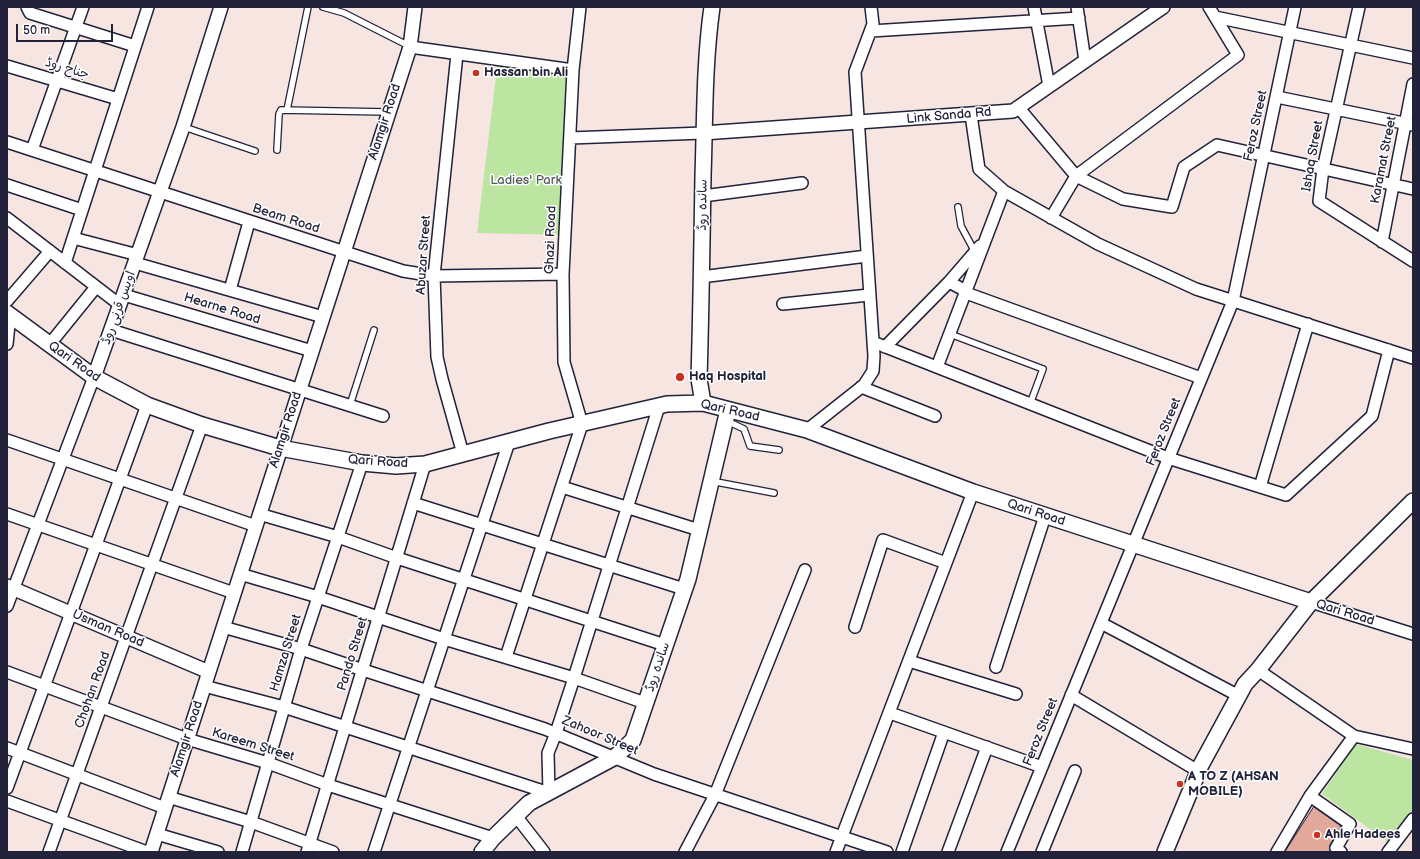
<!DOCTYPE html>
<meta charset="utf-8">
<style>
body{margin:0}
#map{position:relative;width:1420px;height:859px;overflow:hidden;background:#f6e5e1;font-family:"Balsamiq Sans",sans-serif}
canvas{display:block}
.frame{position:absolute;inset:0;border:8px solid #22223b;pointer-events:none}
.scale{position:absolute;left:16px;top:24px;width:97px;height:18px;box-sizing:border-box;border:2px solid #22223b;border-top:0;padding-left:5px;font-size:12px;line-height:14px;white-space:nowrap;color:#22223b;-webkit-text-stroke:3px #fff;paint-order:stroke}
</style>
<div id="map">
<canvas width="1420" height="859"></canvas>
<div class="frame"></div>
<div class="scale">50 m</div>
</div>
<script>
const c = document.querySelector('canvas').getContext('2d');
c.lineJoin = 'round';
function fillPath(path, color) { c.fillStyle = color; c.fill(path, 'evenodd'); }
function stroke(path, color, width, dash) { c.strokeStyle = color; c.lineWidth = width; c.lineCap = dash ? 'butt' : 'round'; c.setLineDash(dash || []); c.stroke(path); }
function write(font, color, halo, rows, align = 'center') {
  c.font = font + ' "Balsamiq Sans","Playpen Sans Arabic",sans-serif'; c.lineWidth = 3; c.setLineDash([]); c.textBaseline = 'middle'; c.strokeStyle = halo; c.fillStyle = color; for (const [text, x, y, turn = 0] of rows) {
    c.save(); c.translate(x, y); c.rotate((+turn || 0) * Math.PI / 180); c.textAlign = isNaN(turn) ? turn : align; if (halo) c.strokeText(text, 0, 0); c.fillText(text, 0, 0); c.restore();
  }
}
const green = new Path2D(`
 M498,60L573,70L565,235L477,233Z
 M1356,744L1413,760V812L1389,843L1322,794Z`);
const building = new Path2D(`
 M1314,807L1341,826L1330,845V852H1285Z`);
const service = new Path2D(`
 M323,7L344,13L409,46
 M287,110L308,7
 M184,127L255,151
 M277,150L279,114L281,110L388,112
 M958,207L961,226L975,252
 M950,334L1043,369L1030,404
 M350,405L374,330
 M727,421L744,429L750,446L779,450
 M711,481L774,493`);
const minor = new Path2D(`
 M27,7L30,13L135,46
 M1034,7L1049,86
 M1077,7L1085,61
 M1359,7L1323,169L1319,201L1413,261
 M1215,17L1413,58
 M871,31L1079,18
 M410,47L573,70
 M457,54L434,276L437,357L442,379L463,454
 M7,66L118,99
 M1277,97L1413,125
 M1018,107L1076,176L1238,55L1209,7
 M971,115L979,169L1004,191L1098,244L1196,289L1413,358
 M570,138L703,133
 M7,142L403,271L434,276L563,274
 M32,150L83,7
 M7,185L82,210
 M703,196L802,183
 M7,218L120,305
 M1051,218L1076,176L1123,199L1172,207L1184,167L1217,145L1413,189
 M73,238L138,255
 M1382,242L1413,84
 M65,263L148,7
 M135,263L323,317
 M701,277L867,256
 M949,282L980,246
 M230,290L249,222
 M966,293L1201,378
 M124,295L312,351
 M7,301L50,251
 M783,304L869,295
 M111,330L383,416
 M873,342L1168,458L1286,495L1372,416L1389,350
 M7,344L10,315
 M49,345L96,287
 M885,347L949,282L966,291
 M937,367L1004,191
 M861,387L935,416
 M807,430L864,385L873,371L874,356L855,72L873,24L871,7
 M7,440L256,526
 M562,487L699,530
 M1260,487L1308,324
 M413,503L684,589
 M7,514L234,593
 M259,514L338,537L397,558L665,645
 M240,574L318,597L444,639L574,678L645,703
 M1311,602L1413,634
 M7,606L94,377
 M1101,623L1239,696
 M223,627L301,649L363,670L545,729L654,774L887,852
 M855,627L883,540L946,563
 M506,657L582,424L564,362L563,274L573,70L580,7
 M909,661L1016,694
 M996,667L1045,516
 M1258,670L1354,736L1413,749
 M7,672L187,739L268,763L328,785L493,838
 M204,686L284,707L549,793L548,753L556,733L574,678L659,406
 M1071,695L1198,771
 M890,713L1042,767
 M7,748L165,808
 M7,788L147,405
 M1310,796L1350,824L1336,848L1341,852
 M168,797L251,822L333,852
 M7,801L147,852
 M516,816L544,852
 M157,834L218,852
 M49,852L202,425
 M242,852L301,649L362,463
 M307,852L425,464
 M374,852L509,442
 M685,852L715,795L805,570
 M836,852L973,492
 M902,852L944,732
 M948,852L987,747
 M1007,852L1233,301L1295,7
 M1042,852L1075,771
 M1277,852L1310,796L1354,736
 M1388,852L1413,819`);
const tertiary = new Path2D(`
 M703,133L1013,111L1163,7
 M94,377L183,127L221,7
 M7,586L209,672
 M151,852L410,47L415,7`);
const secondary = new Path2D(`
 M7,313L94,377L147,405L202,425L280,448L362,463L396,466L425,464L549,431L667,404L703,403L807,430L973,492L1311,602
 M703,403L699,379C701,311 702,244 703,176C705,119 704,64 712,7
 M482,852L493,838L529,803L615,757L633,740L688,579L728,410
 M1165,852L1201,765L1245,684L1258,670L1311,602L1413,501`);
const markers = [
 [476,73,4,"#c8321e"],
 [680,377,5,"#c8321e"],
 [1180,784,4,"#c8321e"],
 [1317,835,4,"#c8321e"]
];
const streetNames = [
 ["جناح روڈ",67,69,17],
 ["Link Sanda Rd",949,116,-5],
 ["Alamgir Road",385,122,-72],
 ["Feroz Street",1256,126,-78],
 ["Ishaq Street",1313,156,-80],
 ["Karamat Street",1384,160,-79],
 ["ساندہ روڈ",703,205,-89],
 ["Beam Road",286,219,18],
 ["Ghazi Road",551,240,-88],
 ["Abuzar Street",424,255,-86],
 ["اویس قرنی روڈ",119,308,-70],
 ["Hearne Road",222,309,17],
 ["Qari Road",74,362,35],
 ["Qari Road",730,411,13],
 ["Alamgir Road",286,430,-72],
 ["Feroz Street",1164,432,-68],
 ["Qari Road",378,462,4],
 ["Qari Road",1036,513,18],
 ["Qari Road",1345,613,17],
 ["Usman Road",108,629,23],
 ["Hamza Street",286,653,-73],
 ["Pando Street",353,654,-73],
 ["ساندہ روڈ",658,667,-71],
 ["Chohan Road",93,690,-70],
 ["Feroz Street",1041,732,-68],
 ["Zahoor Street",600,736,23],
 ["Alamgir Road",187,739,-72],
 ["Kareem Street",253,745,17]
];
const poiNames = [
 ["Hassan bin Ali",484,73],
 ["Haq Hospital",689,377],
 ["A TO Z (AHSAN",1188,777],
 ["MOBILE)",1188,792],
 ["Ahle Hadees",1325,835]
];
const parkNames = [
 ["Ladies' Park",526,181]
];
fillPath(green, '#bce5a2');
fillPath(building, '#e2a99b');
stroke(building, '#22223b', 1);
stroke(service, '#22223b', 8);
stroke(minor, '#22223b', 14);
stroke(tertiary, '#22223b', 16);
stroke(secondary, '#22223b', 18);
stroke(service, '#fff', 5.5);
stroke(minor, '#fff', 11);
stroke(tertiary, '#fff', 13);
stroke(secondary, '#fff', 15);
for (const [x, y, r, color] of markers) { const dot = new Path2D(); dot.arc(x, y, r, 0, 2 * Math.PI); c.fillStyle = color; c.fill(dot); stroke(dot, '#fff', 1.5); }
write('13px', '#22223b', '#fff', streetNames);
write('bold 13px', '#22223b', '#fff', poiNames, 'left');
write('13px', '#505c5a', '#fff', parkNames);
</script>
